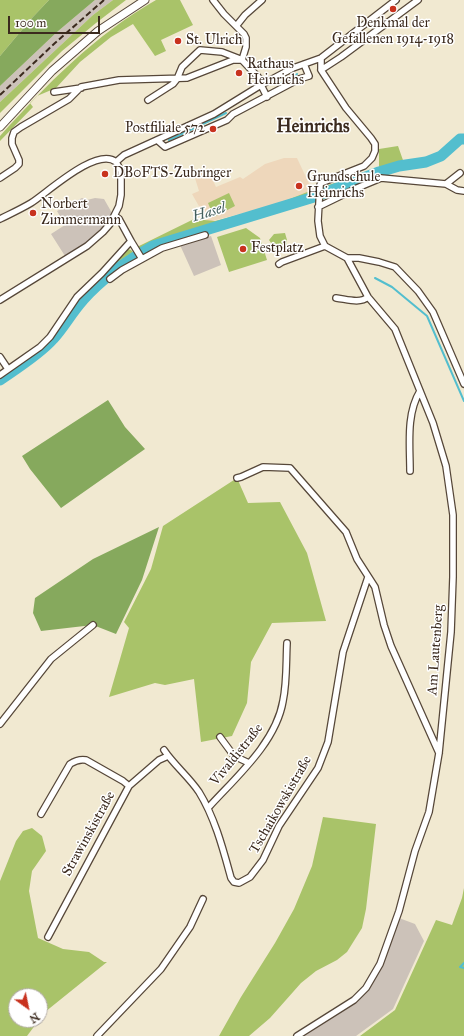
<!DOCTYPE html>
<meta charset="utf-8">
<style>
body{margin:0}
#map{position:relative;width:464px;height:1036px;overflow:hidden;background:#f1e9d1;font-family:"IM FELL Great Primer",serif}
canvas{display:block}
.north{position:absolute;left:8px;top:988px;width:40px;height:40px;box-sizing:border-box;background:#fff;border:1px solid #b1aaa5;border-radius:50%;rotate:147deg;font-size:11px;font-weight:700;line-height:16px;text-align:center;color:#3b2a1e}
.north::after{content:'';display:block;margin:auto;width:14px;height:18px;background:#c8321e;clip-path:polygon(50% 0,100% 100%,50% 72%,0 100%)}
.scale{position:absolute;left:8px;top:16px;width:92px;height:18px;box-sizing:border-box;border:2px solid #3b2a1e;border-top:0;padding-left:5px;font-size:12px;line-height:14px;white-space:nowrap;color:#3b2a1e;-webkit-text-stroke:3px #fff;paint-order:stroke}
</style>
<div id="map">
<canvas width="464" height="1036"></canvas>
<div class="north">N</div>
<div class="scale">100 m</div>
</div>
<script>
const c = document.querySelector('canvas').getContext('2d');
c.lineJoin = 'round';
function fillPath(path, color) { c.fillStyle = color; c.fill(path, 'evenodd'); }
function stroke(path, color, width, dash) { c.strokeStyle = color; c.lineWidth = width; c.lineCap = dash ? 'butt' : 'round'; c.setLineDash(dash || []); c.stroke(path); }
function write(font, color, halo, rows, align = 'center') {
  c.font = font + ' "IM FELL Great Primer",serif'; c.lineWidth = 3; c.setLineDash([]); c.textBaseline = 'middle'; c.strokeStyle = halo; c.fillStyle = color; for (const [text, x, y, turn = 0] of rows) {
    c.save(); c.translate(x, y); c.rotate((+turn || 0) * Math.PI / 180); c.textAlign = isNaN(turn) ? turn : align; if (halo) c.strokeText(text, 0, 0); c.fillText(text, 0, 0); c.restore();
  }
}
const built = new Path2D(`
 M284,158H297L312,190L275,205L208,222L192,194L199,191L194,175L208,170L216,187L240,177L243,179L265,164Z`);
const industrial = new Path2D(`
 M95,0H113L93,15L0,102V86L57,32Z
 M82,198L87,200L95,198L104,199L112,213L104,226L86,243L65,256L51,234L65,225L57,211Z
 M211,236L221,265L194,276L180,245Z
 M399,918L415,924L424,941L393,1009L356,1036H301L368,989Z`);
const green = new Path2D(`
 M0,0H49L31,19L0,56Z
 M113,0H126L96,23L62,51L0,113V102L93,15Z
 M156,0H180L193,25L161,40L166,51L155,56L133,24L111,37L80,62L56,88L37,96L30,103L33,107L0,141V136C47,84 95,35 156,0Z
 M398,146L404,163L421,159L423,166L384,174L322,200L325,186L379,169V149Z
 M312,190L311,203L171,243L168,242L143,254L137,247L194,219L215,221L250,212L275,205Z
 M229,193L235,206L214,217L208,203Z
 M246,228L260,238L267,260L229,272L217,237Z
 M285,233L287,240V245L278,253L269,240L274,234Z
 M128,249L131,250L133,252L107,270Z
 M237,478L248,503L280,502L307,553L326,621L272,623L251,662L247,703L232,736L201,742L194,679L165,685L155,683L109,697L129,628L124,622L151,569L163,526Z
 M323,817L376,824L366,909L362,928L347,952L337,960L316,971L301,983L270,1018L249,1036H219L241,997L275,943L294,909L312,866Z
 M32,828L42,836L46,851L32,871L29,891L38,938L63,949L89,952L104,962H107L45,1012L40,1018V996H16V1020H39L27,1036H0V881L16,841L23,831Z
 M464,888V1036H360L395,1010L436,920L452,925L462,898Z`);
const forest = new Path2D(`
 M49,0H95L57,32L0,86V56L31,19Z
 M108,400L125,427L145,449L61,508L30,469L22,456Z
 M159,527L142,580L116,634L93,625L41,631L33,613L35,598L93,559Z`);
const stream = new Path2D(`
 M279,84L297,74
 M169,140L226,113
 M375,278L392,287L427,316L464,401
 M464,963L460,967L464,968`);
const river = new Path2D(`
 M0,380C16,369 40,354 53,339C64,327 72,312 83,300C103,277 127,261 153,246L314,197L379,172L399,166L426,162L441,156L460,139H464`);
const minor = new Path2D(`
 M213,0L224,14L244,34L246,38V47L242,60L260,79L261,85L267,97
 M237,25L245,15L262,0
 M321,70L341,57L418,0
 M54,92L81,88
 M148,100L173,84L177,79L182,67L200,50L222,52L240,59
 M157,140L165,147L227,120L233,114L299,79L309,76L304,64
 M116,162L124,155L214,114L261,85L293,68L321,58L396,0
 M0,178L15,168L19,164V160L12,144V138L14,132L21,127L69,99L81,87L119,80L187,78L233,60H242
 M446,184L460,173
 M318,207L357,188L381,178L446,184L457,190L464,191
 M0,219C10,214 21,209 31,203C47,193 97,146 116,162
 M131,241L142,259
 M347,258H359L379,262L395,267L418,291L433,312L464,384
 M279,264L282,262L325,246
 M110,279L122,270L162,248L205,235
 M336,298C346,299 360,304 368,297
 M0,300L87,246L103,232L110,224L119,206L121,195V171L116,162
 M0,357L8,369
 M0,375L40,347L50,337L77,297L102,273L131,241L119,219L115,216
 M410,471C410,445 406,414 420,391
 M237,478L241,477L263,467L290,468L346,532L357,559L375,587L384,625L391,646L439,753
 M0,724L51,659L93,625
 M220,737L234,756L249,763
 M164,750C174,765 189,777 199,792C215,818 223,849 231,878L234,882L239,883L250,877L263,860L279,826L318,768L328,742L343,652L368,577
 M208,808C235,778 276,743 283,701C287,682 286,662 287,643
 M41,814L70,764C76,760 80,759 86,760L123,781L129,786
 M48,937L129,786L159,760L168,756
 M97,1036L161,969L190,927L203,899
 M297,1036L354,1000L366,988L380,964L399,911L415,851L429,812L439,753L451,632L453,577V515L446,466L433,423L395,329L368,297L347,258L325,246L320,236L318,221L320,185L321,183L364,166L372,158L375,151V144L371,138L346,108L321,70V58`);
const secondary = new Path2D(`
 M0,127L52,71L98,31L145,0`);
const rail = new Path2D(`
 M0,95L55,43L104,0`);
const markers = [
 [393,9,4,"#c8321e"],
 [178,41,4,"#c8321e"],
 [239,73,4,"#c8321e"],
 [213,129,4,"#c8321e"],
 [105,174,4,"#c8321e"],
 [299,186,4,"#c8321e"],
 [33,213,4,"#c8321e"],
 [243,249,4,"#c8321e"]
];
const poiNames = [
 ["Denkmal der",393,24,"center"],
 ["Gefallenen 1914-1918",393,40,"center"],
 ["St. Ulrich",186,41],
 ["Rathaus",247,65],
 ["Heinrichs",247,81],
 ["Postfiliale 572",205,129,"right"],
 ["DB0FTS-Zubringer",113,174],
 ["Grundschule",307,178],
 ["Heinrichs",307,194],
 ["Norbert",41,205],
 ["Zimmermann",41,221],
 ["Festplatz",251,249]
];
const streetNames = [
 ["Am Lautenberg",436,650,-86],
 ["Vivaldistraße",237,755,-51],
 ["Tschaikowskistraße",281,805,-60],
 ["Strawinskistraße",89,834,-61]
];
const waterNames = [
 ["Hasel",209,213,-17]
];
const districtNames = [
 ["Heinrichs",313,128]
];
fillPath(built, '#eed7bb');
fillPath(industrial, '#ccc2b9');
fillPath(green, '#a9c369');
fillPath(forest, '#86a95d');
stroke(stream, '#53bece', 2);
stroke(river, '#53bece', 11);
stroke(minor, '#564739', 8);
stroke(secondary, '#564739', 9);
stroke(minor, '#fff', 5.5);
stroke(secondary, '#fff', 7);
stroke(rail, '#3b2a1e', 2, [6, 3]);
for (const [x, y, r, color] of markers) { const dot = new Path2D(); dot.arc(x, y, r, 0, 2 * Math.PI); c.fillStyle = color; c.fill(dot); stroke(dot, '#fff', 1.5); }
write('14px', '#3b2a1e', '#fff', poiNames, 'left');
write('14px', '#3b2a1e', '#fff', streetNames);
write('italic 15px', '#435e5c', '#fff', waterNames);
write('bold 18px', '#3b2a1e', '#fff', districtNames);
</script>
